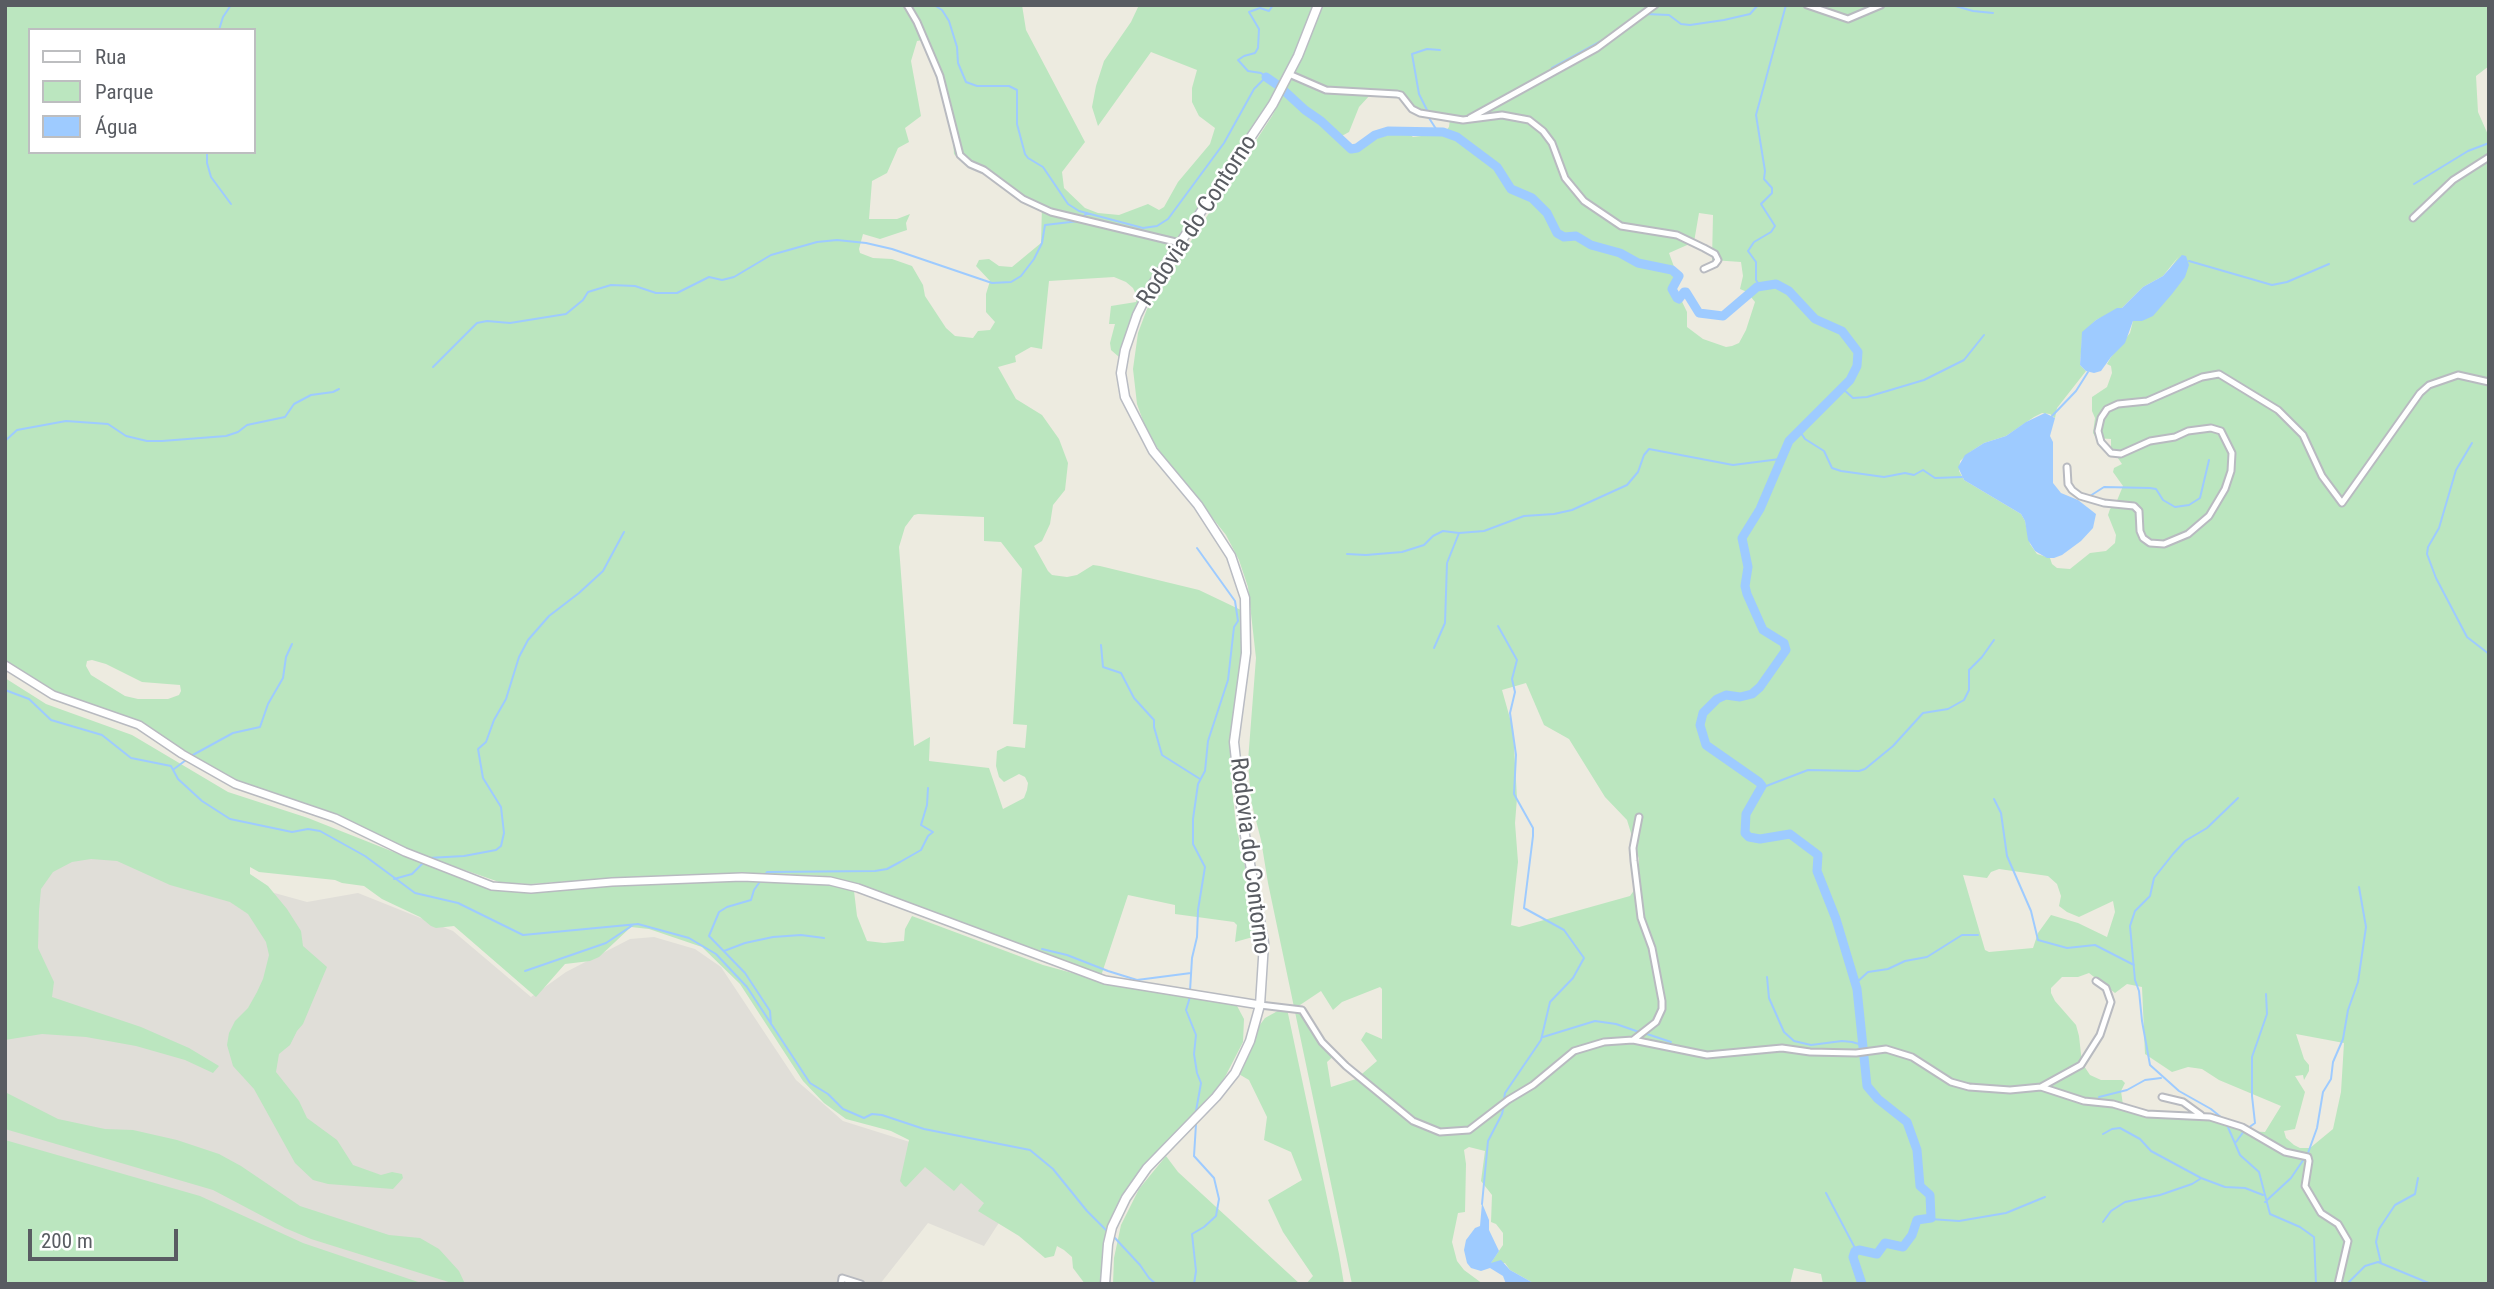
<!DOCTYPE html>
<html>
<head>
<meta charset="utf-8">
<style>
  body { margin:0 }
  #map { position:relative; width:2494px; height:1289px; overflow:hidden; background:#edebe0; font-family:"Roboto Condensed",sans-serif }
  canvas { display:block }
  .frame { position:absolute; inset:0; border:7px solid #595c62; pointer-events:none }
  .legend { position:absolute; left:28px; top:28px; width:228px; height:126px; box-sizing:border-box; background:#fff; border:2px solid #bdbec0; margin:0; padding:9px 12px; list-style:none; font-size:21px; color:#595c62 }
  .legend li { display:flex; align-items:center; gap:14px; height:35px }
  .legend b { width:35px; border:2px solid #bdbec0 }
  .scale { position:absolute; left:28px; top:1229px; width:150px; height:32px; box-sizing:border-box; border:4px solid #595c62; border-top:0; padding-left:9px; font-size:21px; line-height:24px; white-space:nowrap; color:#595c62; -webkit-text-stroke:5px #fff; paint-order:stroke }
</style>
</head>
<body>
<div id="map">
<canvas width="2494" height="1289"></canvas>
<div class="frame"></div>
<ul class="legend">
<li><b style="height:9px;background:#fff"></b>Rua</li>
<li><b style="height:19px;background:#bbe6bf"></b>Parque</li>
<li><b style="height:19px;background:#9ecbff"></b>Água</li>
</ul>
<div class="scale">200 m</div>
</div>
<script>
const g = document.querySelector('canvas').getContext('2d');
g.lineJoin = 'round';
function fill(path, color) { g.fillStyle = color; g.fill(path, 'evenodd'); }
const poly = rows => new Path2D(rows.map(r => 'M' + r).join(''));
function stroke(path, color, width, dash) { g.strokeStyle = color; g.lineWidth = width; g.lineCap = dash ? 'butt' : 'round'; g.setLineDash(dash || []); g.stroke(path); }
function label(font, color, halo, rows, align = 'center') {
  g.font = font + ' "Roboto Condensed",sans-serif'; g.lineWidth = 5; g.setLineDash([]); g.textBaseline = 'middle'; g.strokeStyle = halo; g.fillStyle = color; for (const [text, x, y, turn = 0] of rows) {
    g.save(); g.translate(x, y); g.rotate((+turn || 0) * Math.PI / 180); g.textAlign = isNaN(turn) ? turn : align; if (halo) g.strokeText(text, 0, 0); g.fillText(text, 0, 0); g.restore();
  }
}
const industrial = poly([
  [77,850,177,866,307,902,358,893,453,931,531,997,566,972,630,939,654,937,695,949,721,967,796,1080,843,1121,932,1149,1031,1173,984,1246,928,1223,880,1284,82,1284,5,1222,5,894]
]);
const green = poly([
  [5,5,1022,5,1026,30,1085,142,1062,172,1064,188,1085,208,1098,213,1119,215,1148,204,1159,210,1164,207,1178,182,1210,144,1215,128,1199,116,1192,102,1192,88,1197,70,1151,52,1098,126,1092,107,1096,86,1104,61,1131,22,1139,5,1315,5,1291,62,1267,110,1145,296,1125,357,1119,357,1111,350,1110,343,1115,324,1109,324,1111,306,1136,302,1137,297,1133,288,1126,282,1114,277,1049,281,1042,349,1031,347,1015,356,1016,362,998,367,1016,399,1042,415,1059,439,1068,463,1065,490,1053,505,1050,524,1042,541,1034,546,1048,571,1052,575,1067,577,1077,575,1093,565,1100,566,1199,590,1243,611,1244,630,1232,751,1232,788,1236,825,1260,935,1235,942,1237,925,1234,922,1175,914,1175,905,1128,895,1101,976,824,876,736,873,614,878,531,884,502,883,410,851,316,813,261,795,125,723,53,700,5,670],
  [30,30,254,30,254,152,30,152],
  [923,40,951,108,954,154,957,157,968,165,989,172,1020,201,1042,206,1041,243,1012,267,999,266,989,259,979,260,976,266,990,281,986,294,986,312,995,322,990,330,978,331,973,338,955,336,946,328,925,296,923,285,912,266,892,259,873,258,860,253,859,249,863,234,880,239,907,230,906,223,910,214,897,219,869,219,872,181,887,173,898,148,909,142,905,128,921,116,911,61,917,41],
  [918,514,984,517,984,541,1001,542,1022,569,1013,724,1027,725,1025,748,1007,746,997,751,996,766,999,777,1004,782,1019,774,1025,777,1028,783,1027,790,1024,798,1003,809,989,768,929,761,930,737,914,746,899,547,905,527,914,515],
  [92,660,106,664,142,682,180,685,181,691,179,695,168,699,138,699,125,696,91,675,86,666,87,661],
  [1323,5,2489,5,2489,66,2476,76,2478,112,2489,137,2489,1284,1823,1284,1821,1274,1794,1268,1790,1284,1535,1284,1510,1270,1505,1263,1490,1264,1503,1245,1503,1233,1496,1224,1491,1222,1492,1195,1481,1181,1485,1151,1469,1147,1464,1150,1466,1164,1465,1212,1458,1213,1452,1242,1457,1261,1464,1270,1483,1284,1352,1284,1268,883,1261,840,1251,801,1248,761,1256,658,1248,587,1239,560,1226,535,1160,452,1146,429,1137,404,1133,369,1138,333,1147,309,1272,116,1298,67],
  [1370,95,1396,95,1402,98,1412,112,1420,116,1450,119,1449,127,1444,133,1413,137,1408,133,1398,132,1375,139,1361,150,1350,151,1340,144,1340,137,1349,132,1359,107],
  [1699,213,1713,215,1712,260,1741,262,1743,276,1740,289,1747,292,1755,302,1746,330,1739,343,1732,346,1726,347,1703,339,1687,327,1687,312,1674,285,1677,275,1669,253,1694,242],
  [2179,256,2133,321,2130,333,2111,357,2107,364,2111,366,2112,373,2107,387,2092,397,2092,411,2095,418,2093,433,2096,438,2111,439,2111,448,2122,464,2114,468,2113,472,2123,486,2116,503,2110,509,2108,515,2116,535,2115,543,2106,551,2090,553,2070,569,2057,568,2052,564,2050,558,2037,554,2030,544,2025,521,2021,514,1964,480,1959,471,1960,461,1970,452,1984,443,2006,436,2034,417,2042,413,2050,414,2055,418,2057,408,2086,371,2080,365,2082,338,2088,328,2096,320,2122,308,2143,287,2163,276],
  [1526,683,1544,725,1569,739,1605,797,1627,820,1639,859,1638,885,1630,896,1519,927,1511,925,1518,862,1515,823,1517,798,1513,729,1502,690],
  [1999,869,2048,876,2057,884,2061,896,2059,906,2067,912,2079,917,2113,901,2115,912,2107,937,2078,923,2051,915,2038,933,2033,948,1989,952,1985,950,1963,875,1987,878,1991,872],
  [2089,973,2115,993,2127,984,2142,987,2145,1054,2172,1072,2188,1067,2202,1069,2219,1080,2281,1106,2265,1132,2245,1131,2187,1114,2140,1111,2123,1105,2121,1091,2125,1083,2122,1080,2101,1080,2090,1075,2082,1063,2079,1036,2076,1025,2055,1001,2051,993,2051,988,2062,977,2078,977],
  [1380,987,1382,989,1382,1039,1366,1032,1361,1040,1377,1061,1356,1079,1331,1087,1327,1062,1337,1053,1297,1007,1321,991,1333,1010,1342,1002],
  [2296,1034,2344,1043,2341,1092,2333,1129,2310,1148,2300,1148,2294,1145,2286,1138,2284,1131,2295,1129,2305,1092,2295,1076,2303,1075,2304,1080,2309,1071,2309,1065,2304,1059],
  [5,678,46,704,132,735,228,792,308,818,477,885,505,891,529,892,612,886,734,880,835,884,854,891,857,916,867,941,884,943,904,941,905,929,912,916,1043,965,1098,980,1236,1004,1244,1019,1243,1042,1226,1075,1214,1094,1191,1117,1119,1206,1103,1284,1085,1284,1073,1268,1072,1257,1064,1250,1057,1246,1054,1256,1045,1258,1019,1236,978,1211,984,1203,961,1183,954,1191,925,1167,906,1187,904,1186,900,1181,909,1140,891,1131,846,1119,824,1103,803,1081,740,984,702,947,649,929,631,927,599,957,590,961,565,964,536,997,454,926,436,928,431,926,420,917,382,899,364,886,342,883,335,880,259,872,250,867,250,874,268,886,287,909,301,931,303,946,327,967,303,1024,297,1031,290,1045,279,1054,276,1072,299,1101,307,1118,337,1140,353,1165,381,1175,392,1172,402,1174,403,1178,393,1189,328,1184,313,1180,295,1163,254,1089,233,1066,227,1045,229,1033,235,1021,248,1008,257,992,263,979,269,955,266,942,248,914,230,902,170,885,117,861,91,859,72,862,53,872,41,889,39,911,38,948,54,982,52,997,141,1027,189,1048,219,1066,213,1073,185,1060,136,1046,86,1037,42,1034,5,1040],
  [1286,1004,1339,1254,1344,1284,1306,1284,1313,1276,1283,1232,1268,1200,1302,1180,1291,1152,1264,1140,1267,1117,1249,1080,1237,1073,1259,1026,1265,1018,1283,1008],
  [5,1092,58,1119,105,1129,133,1130,177,1140,219,1154,241,1166,300,1206,389,1235,420,1238,439,1249,459,1271,465,1284,455,1284,311,1239,285,1228,213,1190,5,1129],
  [5,1140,200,1196,303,1243,424,1284,5,1284],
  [1166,1156,1178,1172,1300,1284,1113,1284,1114,1258,1121,1225,1139,1189]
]);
const water = poly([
  [2182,255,2186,256,2189,265,2185,277,2172,294,2153,316,2142,321,2133,321,2125,343,2111,357,2101,371,2094,373,2086,371,2080,365,2082,332,2096,320,2117,308,2122,308,2143,287,2163,276],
  [2045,413,2055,418,2050,436,2053,442,2053,483,2061,493,2078,500,2096,514,2093,528,2081,541,2062,555,2054,558,2047,558,2035,551,2028,540,2025,521,2021,514,1964,480,1958,467,1965,455,1984,443,2006,436,2026,422],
  [1482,1203,1489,1220,1489,1230,1499,1251,1491,1263,1501,1260,1510,1270,1535,1284,1506,1284,1503,1276,1490,1268,1481,1271,1471,1268,1467,1263,1464,1250,1466,1240,1475,1228,1480,1226]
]);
const stream = poly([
  [934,5,942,10,949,21,957,47,958,63,966,82,977,86,1009,86,1017,90,1017,124,1025,154,1028,158,1043,167,1068,204,1079,211,1143,228,1157,226,1168,219,1224,143,1254,89,1266,77,1261,73,1248,71,1238,60,1244,56,1255,53,1258,48,1259,29,1249,12,1260,8,1269,11,1273,5],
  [1952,5,1973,11,1993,13],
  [1646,14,1669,15,1681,24,1690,25,1724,20,1750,14,1758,5],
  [219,30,223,17,231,5],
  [1552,68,1603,40],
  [1428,112,1419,94,1412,54,1427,49,1440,50],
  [1429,118,1438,132],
  [207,152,207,163,211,177,231,204],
  [2414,184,2468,151,2489,143],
  [1083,217,1087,213],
  [2189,261,2272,285,2287,282,2329,264],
  [1760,286,1756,280,1756,262,1748,251,1754,242,1771,232,1775,226,1761,204,1772,193,1772,188,1764,179,1765,171,1756,115,1786,5],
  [433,367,477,323,487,321,510,323,566,314,583,300,588,292,611,285,635,286,656,293,677,293,709,277,722,280,734,277,771,255,817,242,837,240,866,243,892,249,992,283,1011,282,1021,276,1034,259,1042,243,1045,225,1079,221],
  [1842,388,1853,398,1867,397,1924,380,1964,360,1984,335],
  [2052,416,2076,391,2088,372],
  [1799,430,1805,439,1824,451,1832,468,1841,471,1884,477,1905,473,1914,475,1923,470,1935,478,1962,477],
  [5,441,17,430,66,421,108,424,126,436,147,441,162,441,226,436,238,432,247,425,285,417,294,404,311,395,333,392,339,389],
  [2472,443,2456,470,2439,528,2428,547,2427,554,2436,578,2467,637,2489,654],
  [2090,496,2104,487,2150,488,2156,489,2163,500,2175,507,2189,505,2200,498,2209,460],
  [1347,554,1366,555,1402,552,1424,545,1433,536,1443,531,1459,533,1484,531,1524,516,1554,514,1572,510,1627,485,1638,472,1644,455,1649,449,1733,465,1780,459],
  [1498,626,1517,660,1512,679,1515,692,1510,713,1516,755,1514,794,1533,828,1533,836,1524,908,1564,930,1584,958,1573,978,1550,1002,1541,1040,1505,1093,1504,1100],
  [1101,645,1103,667,1121,673,1134,698,1154,720,1154,727,1162,755,1200,779],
  [1434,648,1445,623,1447,563,1459,533],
  [5,690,29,699,51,720,102,735,131,758,171,766,178,779,202,801,230,819,292,832,308,829,320,831,365,856,415,893,458,903,523,935,638,924,689,938,716,954,747,987,810,1083,828,1094,843,1109,864,1118,872,1114,882,1115,924,1129,1030,1150,1053,1169,1087,1211,1107,1231],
  [191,756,233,733,260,727,268,704,283,678,286,657,292,644],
  [174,769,186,760],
  [1761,788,1808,770,1859,771,1865,769,1893,746,1923,713,1948,709,1964,700,1969,690,1969,670,1982,657,1994,640],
  [1994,799,2001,813,2007,856,2031,911,2038,940,2067,948,2095,945,2134,965],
  [428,858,464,856,496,850,501,846,504,833,501,807,483,778,478,749,486,742,494,720,506,699,519,657,528,640,549,616,579,593,603,571,624,532],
  [764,876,767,872,875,871,887,869,900,862,921,850,928,836,933,832,921,825,927,805,928,788],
  [394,879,412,874,424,862],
  [761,880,754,890,751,900,727,907,719,912,709,936,745,973,770,1011,771,1024],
  [1042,949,1067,955,1108,971,1137,980,1191,973],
  [724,951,745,943,773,937,801,935,824,938],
  [525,971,606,943,633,925],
  [1767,977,1769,998,1784,1032,1794,1041,1811,1045,1842,1041,1852,1042,1859,1044,1862,1049],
  [1856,983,1868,972,1888,969,1905,961,1927,957,1962,935,1978,935],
  [1190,991,1192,958,1197,937,1198,910,1205,867,1193,844,1193,819,1198,784,1205,771,1208,741,1228,680,1234,627,1238,621,1235,601,1197,548],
  [1190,997,1186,1010,1196,1035,1194,1054,1197,1073,1201,1083,1196,1111],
  [1644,1033,1671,1042],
  [1543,1037,1595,1021,1616,1024,1639,1032],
  [2099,1097,2127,1090,2145,1080,2161,1078],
  [2222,1118,2211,1109,2179,1091,2150,1065,2142,1021,2139,991,2135,980,2130,926,2135,911,2150,896,2154,878,2173,854,2185,841,2207,828,2238,798],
  [2227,1125,2240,1155,2259,1172,2270,1214,2300,1227,2314,1237,2316,1284],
  [2103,1134,2112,1129,2120,1128,2140,1139,2151,1151,2201,1178,2225,1187,2245,1188,2263,1195],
  [2236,1142,2244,1131,2255,1123,2252,1096,2252,1057,2267,1014,2266,994],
  [1826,1193,1856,1250],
  [2265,1202,2291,1178,2308,1153,2317,1128,2323,1092,2331,1079,2333,1062,2343,1039,2348,1010,2358,982,2366,927,2359,887],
  [1482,1204,1488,1141,1502,1114,1504,1105],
  [1930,1219,1959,1221,2006,1213,2045,1197],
  [2103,1222,2111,1211,2125,1202,2160,1195,2192,1184,2200,1179],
  [1114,1237,1140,1265,1149,1278,1156,1284],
  [2381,1263,2376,1242,2379,1229,2395,1205,2415,1194,2418,1178],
  [1194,1284,1196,1271,1192,1234,1204,1227,1216,1216,1219,1199,1214,1178,1194,1156,1196,1124],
  [2347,1284,2365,1266,2378,1262,2431,1284],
  [2439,1284,2441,1283]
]);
const river = poly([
  [1266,77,1279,86,1305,110,1321,121,1351,149,1357,148,1375,135,1388,131,1443,132,1457,137,1497,167,1511,189,1532,198,1547,213,1557,233,1564,237,1576,236,1591,245,1620,253,1638,263,1672,270,1679,276,1672,289,1677,298,1679,299,1684,292,1686,292,1699,313,1723,316,1757,287,1776,284,1789,291,1815,319,1842,331,1858,352,1857,366,1850,380,1789,441,1760,509,1742,538,1748,567,1745,586,1747,594,1763,630,1784,643,1786,650,1760,687,1752,694,1740,697,1726,695,1717,699,1703,713,1700,725,1706,745,1759,782,1762,786,1746,814,1745,833,1749,837,1760,839,1790,834,1818,855,1817,871,1836,919,1857,989,1867,1086,1878,1099,1907,1122,1917,1150,1920,1186,1930,1195,1931,1218,1917,1220,1912,1235,1903,1247,1885,1243,1877,1254,1859,1250,1855,1251,1853,1257,1862,1284]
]);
const minor = poly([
  [907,5,917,22,940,76,960,155,970,164,984,170,1023,199,1051,212,1180,243],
  [1807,5,1848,19,1881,5],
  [1289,74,1326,90,1397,94,1401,95,1412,109,1420,113,1463,120,1502,115,1529,120,1543,131,1552,143,1565,178,1584,201,1621,226,1677,235,1704,248,1715,254,1718,260,1715,264,1704,269],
  [1470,118,1597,48,1655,5],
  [2413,218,2453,180,2489,157],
  [2067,467,2068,484,2072,490,2080,496,2104,503,2134,506,2139,511,2140,531,2143,538,2150,543,2164,544,2188,534,2209,516,2225,489,2231,471,2232,453,2221,431,2211,428,2188,431,2175,437,2150,441,2121,454,2111,453,2101,442,2098,431,2101,418,2107,409,2118,404,2147,401,2202,377,2219,374,2278,410,2303,435,2322,476,2342,503,2420,393,2429,385,2458,375,2489,382],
  [1260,1005,1302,1010,1322,1042,1346,1066,1413,1121,1440,1132,1469,1130,1508,1100,1533,1085,1574,1051,1604,1042,1633,1040,1707,1055,1782,1048,1810,1052,1856,1053,1886,1049,1912,1057,1951,1082,1969,1087,2010,1090,2041,1087,2084,1101,2113,1104,2147,1114,2210,1117,2242,1127,2285,1152,2308,1157,2309,1161,2305,1186,2321,1213,2338,1224,2348,1241,2338,1284],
  [1633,1040,1656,1022,1662,1009,1662,1001,1652,948,1641,918,1634,861,1633,848,1639,817],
  [2041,1087,2081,1065,2100,1035,2111,1002,2106,988,2096,981],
  [2162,1097,2183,1102,2201,1115],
  [841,1284,842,1278,861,1284]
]);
const tertiary = poly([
  [5,665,53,695,139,725,182,754,235,784,335,818,405,852,492,886,531,889,612,882,742,877,830,881,858,888,1105,980,1260,1005]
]);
const secondary = poly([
  [1105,1284,1108,1244,1112,1227,1126,1198,1147,1168,1216,1097,1235,1073,1250,1041,1260,1005,1264,943,1243,824,1234,742,1246,653,1245,598,1231,556,1198,505,1153,451,1125,397,1121,373,1125,350,1137,315,1152,285,1273,104,1298,56,1318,5]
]);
const streetNames = [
  ["Rodovia do Contorno",1198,221,-57],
  ["Rodovia do Contorno",1249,856,83]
];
fill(industrial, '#e0ded8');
fill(green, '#bbe6bf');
fill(water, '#9ecbff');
stroke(stream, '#9ecbff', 2);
stroke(river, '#9ecbff', 9);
stroke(minor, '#b8bac0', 9);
stroke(tertiary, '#b8bac0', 10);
stroke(secondary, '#b9bcc3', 11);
stroke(minor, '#fff', 5);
stroke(tertiary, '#fff', 7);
stroke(secondary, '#fff', 8);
label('24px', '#595c62', '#fff', streetNames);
</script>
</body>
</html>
